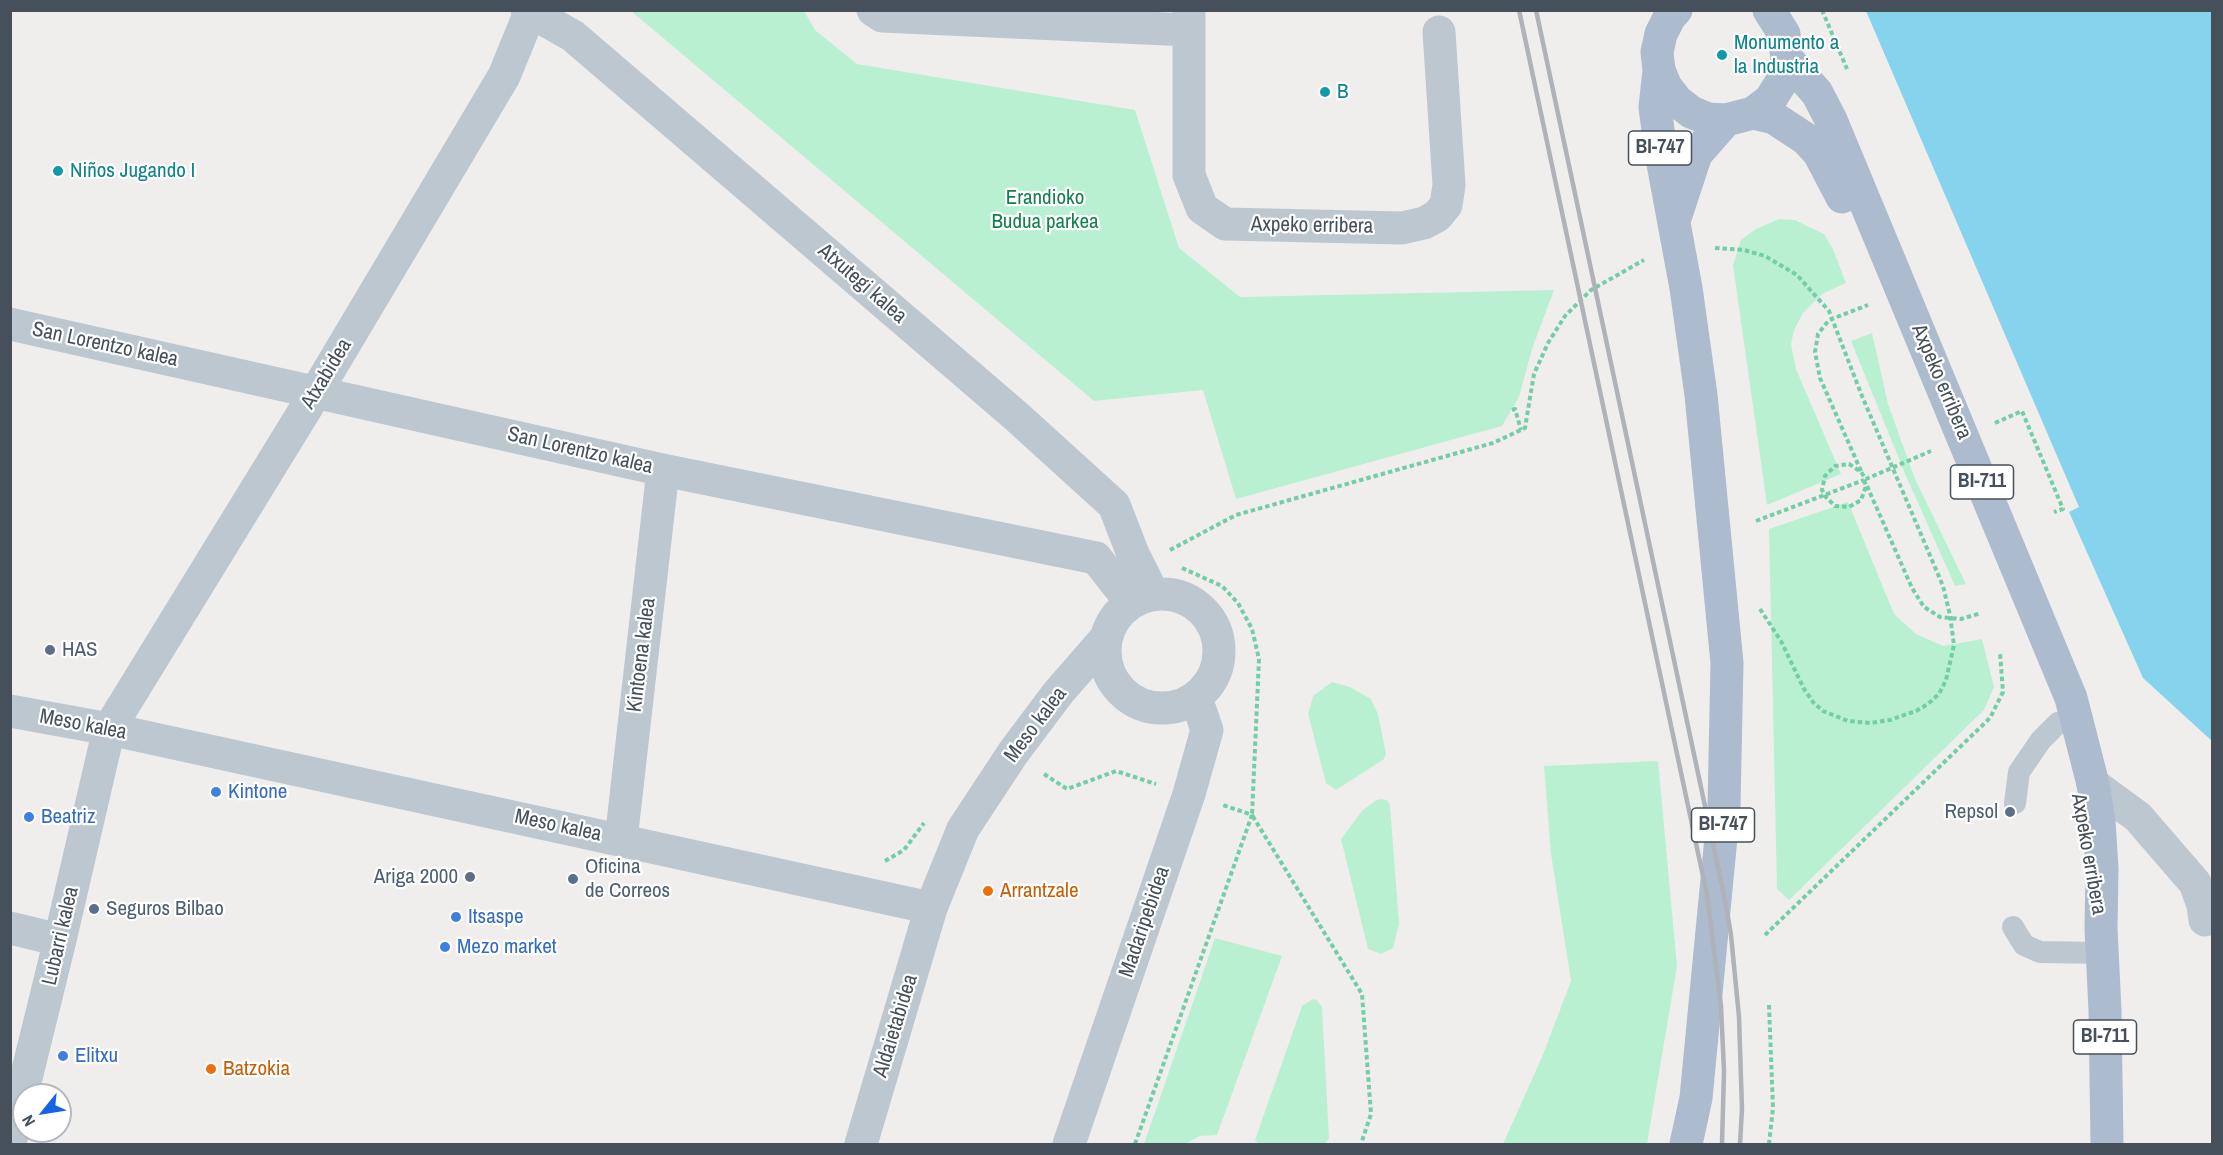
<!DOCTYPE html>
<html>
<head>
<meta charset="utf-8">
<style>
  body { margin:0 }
  #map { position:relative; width:2223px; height:1155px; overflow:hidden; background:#f0eeed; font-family:"Archivo Narrow",sans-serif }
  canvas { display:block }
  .frame { position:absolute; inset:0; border:12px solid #45505b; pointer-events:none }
  .north { position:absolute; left:12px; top:1083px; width:60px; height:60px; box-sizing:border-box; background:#fff; border:2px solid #b5b9bd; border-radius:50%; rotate:240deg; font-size:16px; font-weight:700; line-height:24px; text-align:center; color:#45505b }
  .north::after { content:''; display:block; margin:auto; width:21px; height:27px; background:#1464e4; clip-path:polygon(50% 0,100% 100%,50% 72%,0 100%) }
</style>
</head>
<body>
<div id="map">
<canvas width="2223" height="1155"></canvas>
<div class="frame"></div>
<div class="north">N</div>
</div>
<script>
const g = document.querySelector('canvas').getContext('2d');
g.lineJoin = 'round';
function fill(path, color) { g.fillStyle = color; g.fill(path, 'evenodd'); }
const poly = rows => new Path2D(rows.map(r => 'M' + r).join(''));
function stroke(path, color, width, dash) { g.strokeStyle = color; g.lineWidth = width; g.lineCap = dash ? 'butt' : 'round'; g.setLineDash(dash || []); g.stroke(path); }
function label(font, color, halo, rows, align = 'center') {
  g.font = font + ' "Archivo Narrow",sans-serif'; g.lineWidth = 4.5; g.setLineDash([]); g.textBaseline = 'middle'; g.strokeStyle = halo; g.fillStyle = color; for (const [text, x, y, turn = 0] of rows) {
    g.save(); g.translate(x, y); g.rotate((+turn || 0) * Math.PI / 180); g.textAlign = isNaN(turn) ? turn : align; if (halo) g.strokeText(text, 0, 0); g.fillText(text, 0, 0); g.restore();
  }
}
const green = poly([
  [631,11,804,11,815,30,857,64,1135,110,1179,248,1240,297,1554,290,1532,349,1519,397,1502,426,1236,499,1203,390,1094,401],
  [1779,219,1795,220,1824,234,1833,249,1846,283,1822,294,1803,313,1794,330,1791,344,1796,369,1841,474,1767,505,1733,265,1741,240,1756,229],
  [1872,333,1888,404,1915,479,1966,584,1955,586,1906,476,1851,341],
  [1848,502,1894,614,1916,634,1943,646,1982,639,1994,687,1984,710,1789,900,1777,889,1769,529],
  [1332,682,1350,687,1371,699,1378,714,1386,754,1384,759,1336,790,1326,783,1308,714,1313,696],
  [1658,761,1677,966,1647,1144,1503,1144,1542,1057,1571,981,1551,854,1544,766],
  [1381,799,1387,800,1390,805,1399,924,1393,948,1381,954,1368,949,1341,839,1362,811,1375,801],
  [1215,938,1282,956,1217,1135,1200,1136,1185,1144,1144,1144],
  [1313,999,1317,1000,1322,1007,1329,1138,1325,1144,1259,1144,1255,1140,1302,1006]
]);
const water = poly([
  [1866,11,2212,11,2212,741,2143,678,2069,512,2079,507]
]);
const path = poly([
  [1822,10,1847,69],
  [1715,248,1744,250,1765,256,1797,275,1829,311,1862,396,1943,586,1950,615,1954,645,1946,680,1939,694,1928,704,1916,711,1890,720,1870,723,1848,721,1823,711,1813,702,1804,689,1781,641,1760,609],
  [1512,410,1515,409,1521,430],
  [1995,423,2022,411,2063,509,2054,512],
  [1861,471,1820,378,1815,352,1818,334,1829,320,1868,305],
  [1864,480,1866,486,1861,500,1849,507,1835,506,1825,496,1822,490,1825,476,1835,466,1849,464,1861,472,1866,479,1931,451],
  [1867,486,1912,588,1924,607,1940,617,1961,619,1981,613],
  [1756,521,1864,480],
  [1170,550,1236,515,1493,443,1525,428,1534,374,1548,343,1565,316,1591,290,1644,260],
  [1182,568,1222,586,1238,603,1252,629,1259,659,1252,815,1362,994,1371,1114,1361,1144],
  [1044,774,1067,789,1116,771,1156,784],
  [885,861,904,850,924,823],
  [1765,935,1990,718,2003,692,2000,653],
  [1769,1005,1773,1108,1769,1144],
  [1135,1144,1252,815,1223,805]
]);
const service = poly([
  [2015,803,2019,772,2041,740,2058,723],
  [2013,927,2024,945,2040,952,2102,953]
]);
const pedestrian = poly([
  [10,928,60,940],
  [10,1143,60,940,109,729]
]);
const minor = poly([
  [527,10,573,36,1016,416,1114,505,1133,554,1153,594],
  [873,10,882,16,1188,30],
  [1189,10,1189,175,1202,208,1225,224,1402,228,1424,223,1437,216,1446,205,1449,185,1439,32],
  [10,324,663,470,1096,558,1131,602],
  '1105 651a57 57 0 1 1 114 0a57 57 0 1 1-114 0Z',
  [10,711,109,729,931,908],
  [109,729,316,392,504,76,531,10],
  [2093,784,2138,817,2195,883,2203,905,2205,920],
  [621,840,663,470],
  [861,1144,931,908,963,829,1013,753,1058,693,1105,639],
  [1069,1144,1189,794,1207,730,1196,698]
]);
const primary = poly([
  [1676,10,1669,18,1661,34,1657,52,1659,70,1655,107,1661,153,1686,288,1701,395,1727,663,1724,806,1696,1098,1686,1144],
  [1787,59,1817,93,1831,120,2071,698,2093,784,2099,821,2102,869,2101,929,2105,1010,2107,1144],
  [1659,70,1666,87,1677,101,1691,112,1708,119,1726,120,1753,113,1770,100,1782,81,1787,59,1784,34,1769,10],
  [1753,113,1774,118,1806,139,1819,153,1842,197],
  [1675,218,1696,154,1726,120]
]);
const rail = poly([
  [1519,10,1707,895,1721,1006,1724,1071,1722,1144],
  [1536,10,1726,905,1731,935,1739,1017,1742,1109,1740,1144]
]);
const markers = [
  [1722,55,6,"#0f9aa8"],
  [1325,92,6,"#0f9aa8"],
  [58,171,6,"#0f9aa8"],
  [50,650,6,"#5c6f8a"],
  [216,792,6,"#3f7fe0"],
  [2010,812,6,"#5c6f8a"],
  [29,817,6,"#3f7fe0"],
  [470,877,6,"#5c6f8a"],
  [573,879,6,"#5c6f8a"],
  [988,891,6,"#e8710a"],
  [94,909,6,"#5c6f8a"],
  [456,917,6,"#3f7fe0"],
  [445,947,6,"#3f7fe0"],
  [63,1056,6,"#3f7fe0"],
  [211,1069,6,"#e8710a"]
];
const shields = [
  [1660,148,63],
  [1982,482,63],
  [1723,825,63],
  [2105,1037,63]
];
const shieldNames = [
  ["BI-747",1660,148],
  ["BI-711",1982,482],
  ["BI-747",1723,825],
  ["BI-711",2105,1037]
];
const cultureNames = [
  ["Monumento a",1734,43],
  ["la Industria",1734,67],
  ["B",1337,92],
  ["Niños Jugando I",70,171]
];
const parkNames = [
  ["Erandioko",1045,198],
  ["Budua parkea",1045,222]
];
const streetNames = [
  ["Axpeko erribera",1312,226,1],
  ["Atxutegi kalea",862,284,41],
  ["San Lorentzo kalea",105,345,12],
  ["Atxabidea",327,374,-59],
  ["Axpeko erribera",1941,382,67],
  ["San Lorentzo kalea",580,451,13],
  ["Kintoena kalea",642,655,-83],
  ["Meso kalea",83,725,11],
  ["Meso kalea",1036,725,-53],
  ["Meso kalea",558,826,12],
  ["Axpeko erribera",2088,854,80],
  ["Madaripebidea",1145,922,-71],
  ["Lubarri kalea",61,936,-77],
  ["Aldaietabidea",896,1026,-73]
];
const serviceNames = [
  ["HAS",62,650],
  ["Repsol",1998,812,"right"],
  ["Oficina",585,867],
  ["de Correos",585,891],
  ["Ariga 2000",458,877,"right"],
  ["Seguros Bilbao",106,909]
];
const shopNames = [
  ["Kintone",228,792],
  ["Beatriz",41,817],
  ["Itsaspe",468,917],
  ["Mezo market",457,947],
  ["Elitxu",75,1056]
];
const foodNames = [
  ["Arrantzale",1000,891],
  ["Batzokia",223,1069]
];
fill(green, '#baf0d2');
fill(water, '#86d3ee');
stroke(path, '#71cea5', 4, [4.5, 3]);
stroke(service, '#bdc7d0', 22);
stroke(pedestrian, '#bdc7d0', 33);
stroke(minor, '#bdc7d0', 33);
stroke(primary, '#acbbce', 33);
stroke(rail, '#afb2b8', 4.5);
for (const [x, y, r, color] of markers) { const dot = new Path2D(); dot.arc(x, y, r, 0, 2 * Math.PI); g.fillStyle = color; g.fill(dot); stroke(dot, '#fff', 2); }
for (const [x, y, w] of shields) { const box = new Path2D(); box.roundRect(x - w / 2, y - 17, w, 34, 4.5); g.fillStyle = '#fff'; g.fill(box); stroke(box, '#45505b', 1.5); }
label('bold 20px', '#45505b', null, shieldNames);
label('21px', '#0d838f', '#fff', cultureNames, 'left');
label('21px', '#147f4f', '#fff', parkNames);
label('21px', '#45505b', '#fff', streetNames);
label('21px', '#4e5e75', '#fff', serviceNames, 'left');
label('21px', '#366cbe', '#fff', shopNames, 'left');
label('21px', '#c56008', '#fff', foodNames, 'left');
</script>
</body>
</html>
